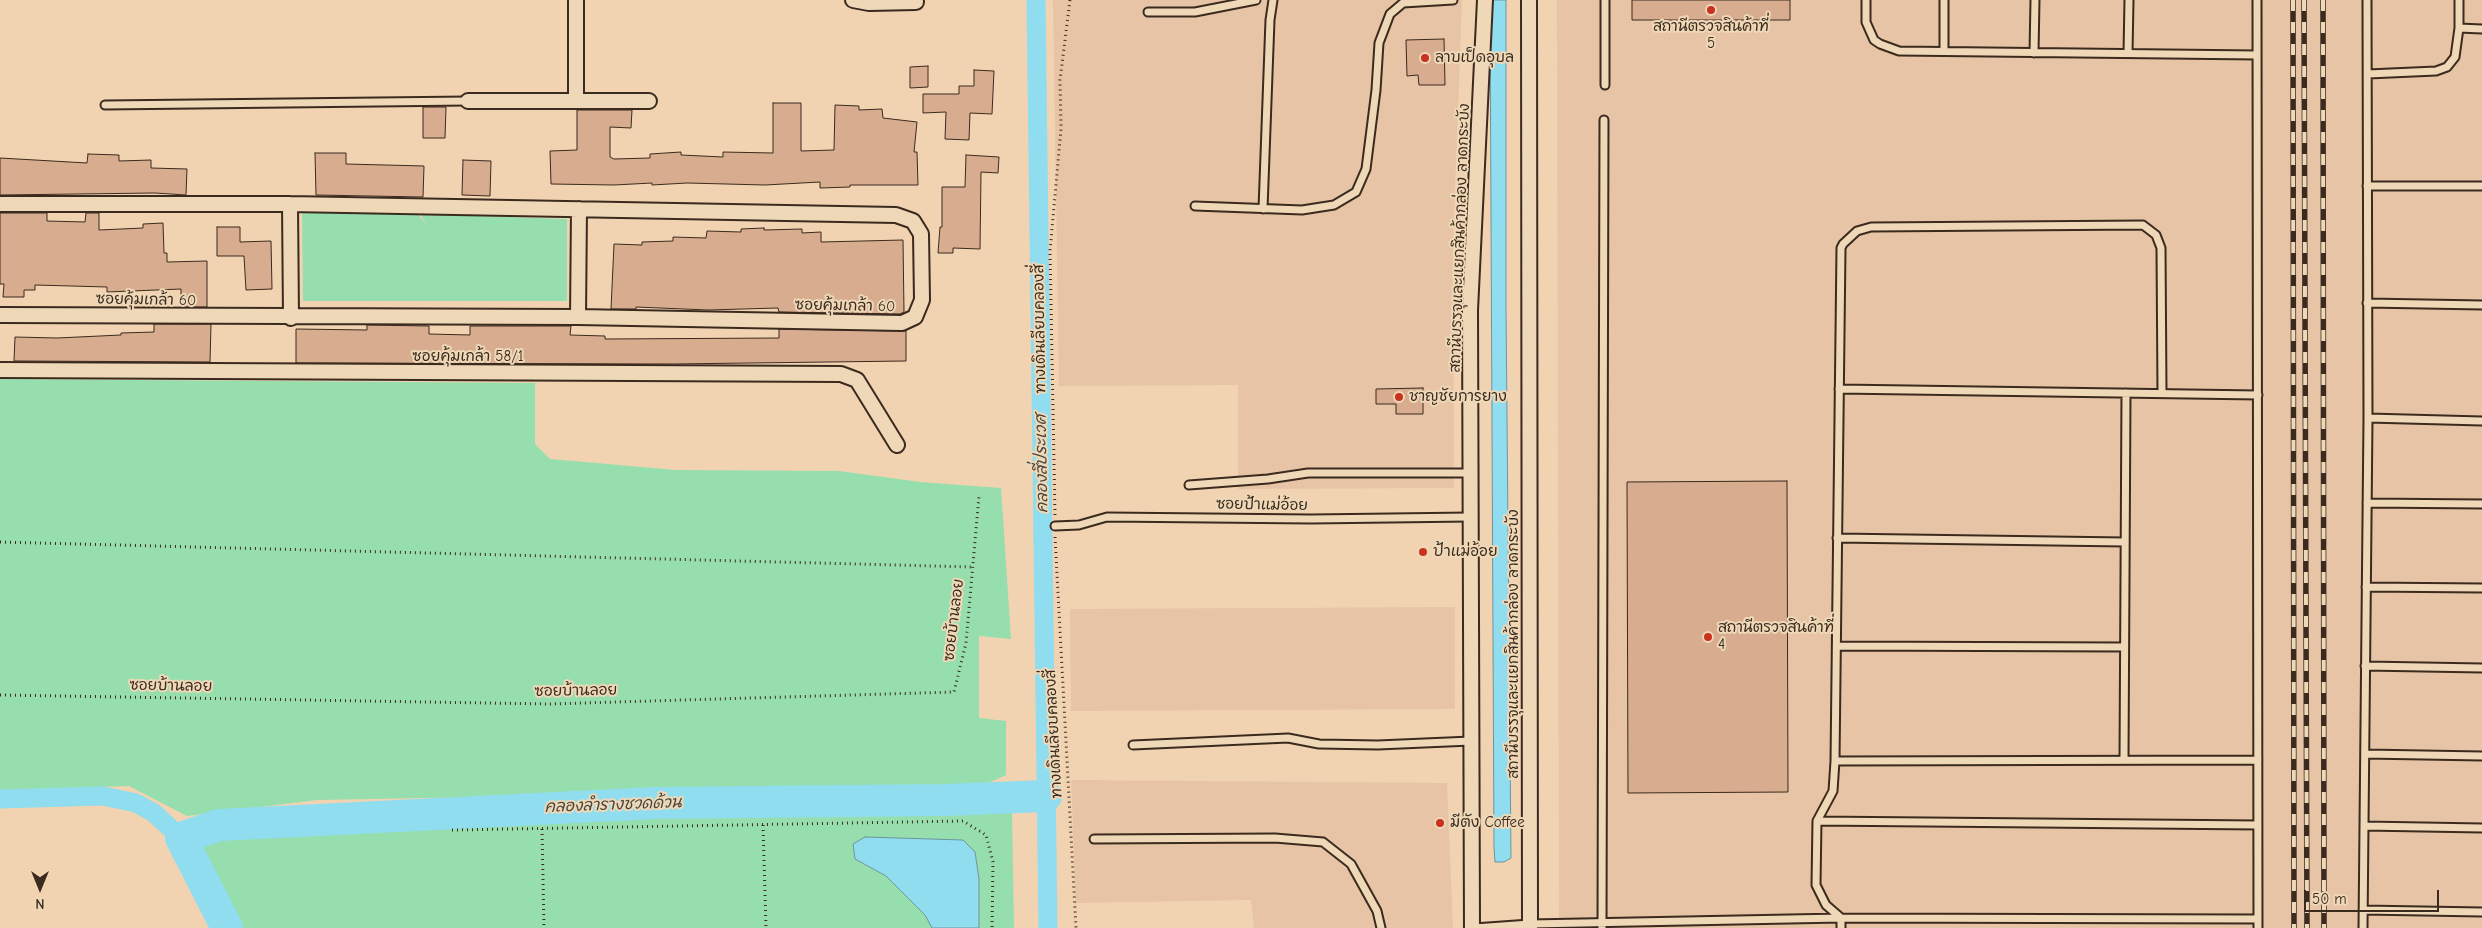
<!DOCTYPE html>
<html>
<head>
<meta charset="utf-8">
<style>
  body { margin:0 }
  #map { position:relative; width:2482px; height:928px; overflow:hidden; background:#f1d3b2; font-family:"Comic Neue",sans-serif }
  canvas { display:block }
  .north { position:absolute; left:15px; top:863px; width:50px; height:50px; -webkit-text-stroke:4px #eed8b7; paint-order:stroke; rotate:180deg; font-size:14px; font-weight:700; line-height:20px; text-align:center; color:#3b2a1e }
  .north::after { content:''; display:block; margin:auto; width:18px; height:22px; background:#3b2a1e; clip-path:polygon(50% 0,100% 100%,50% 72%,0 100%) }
  .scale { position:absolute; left:2304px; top:890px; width:135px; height:22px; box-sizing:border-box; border:2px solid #3b2a1e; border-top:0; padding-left:6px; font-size:15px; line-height:18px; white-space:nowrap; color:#3b2a1e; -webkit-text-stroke:4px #eed8b7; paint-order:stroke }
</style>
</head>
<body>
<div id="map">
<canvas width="2482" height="928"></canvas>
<div class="north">N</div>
<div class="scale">50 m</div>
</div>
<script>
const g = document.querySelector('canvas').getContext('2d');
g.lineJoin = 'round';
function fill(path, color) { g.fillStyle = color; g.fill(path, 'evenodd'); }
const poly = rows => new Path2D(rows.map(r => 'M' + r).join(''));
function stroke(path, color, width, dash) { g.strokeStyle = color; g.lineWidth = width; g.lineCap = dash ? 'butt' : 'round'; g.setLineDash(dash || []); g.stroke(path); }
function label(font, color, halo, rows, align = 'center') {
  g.font = font + ' "Comic Neue","Playpen Sans Thai",sans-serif'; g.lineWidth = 4; g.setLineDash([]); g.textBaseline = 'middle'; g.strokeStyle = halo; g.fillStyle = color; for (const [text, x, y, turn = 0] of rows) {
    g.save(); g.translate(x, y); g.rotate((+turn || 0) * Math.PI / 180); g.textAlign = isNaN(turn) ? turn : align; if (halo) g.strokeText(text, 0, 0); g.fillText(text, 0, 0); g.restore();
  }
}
const built = poly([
  [1053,0,1462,0,1453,246,1454,488,1238,489,1238,385,1059,386],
  [1557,0,2482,0,2482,928,1559,928],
  [1455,607,1455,709,1071,711,1070,609],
  [1071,780,1447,783,1453,928,1254,928,1251,900,1076,903]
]);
const green = poly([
  [302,212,417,213,427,225,420,214,567,219,567,301,303,301],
  [0,379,535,383,535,444,550,459,676,470,839,471,920,482,1001,488,1011,639,979,636,979,718,1006,721,1006,775,977,788,317,800,187,816,129,786,0,790],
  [993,805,1012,812,1014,928,979,928,979,879,975,852,963,840,855,859,886,876,925,915,932,928,240,928,201,852,211,836,238,830,340,825]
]);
const water = poly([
  [1490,0,1506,0,1506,308,1511,858,1504,862,1495,862,1494,847,1490,0],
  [865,837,963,840,975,852,979,879,979,928,932,928,925,915,886,876,855,859,853,844,865,837]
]);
const canal = poly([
  [1036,0,1048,928],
  [0,799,103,796,136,803,154,813,181,838]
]);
const river = poly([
  [227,928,181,838,219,825,655,803,945,800,1046,796]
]);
const building = poly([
  [1632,0,1790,0,1790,20,1632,20,1632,0],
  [1444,39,1445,85,1419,85,1418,75,1407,76,1406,40,1444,39],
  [928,66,928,87,910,88,910,67,928,66],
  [974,70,994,71,992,114,970,113,969,140,945,139,946,112,923,113,923,94,959,94,959,86,974,86,974,70],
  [773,103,801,103,801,151,834,150,835,105,859,106,859,110,882,109,883,118,917,122,914,152,917,152,918,185,850,185,850,187,820,188,820,182,765,185,687,183,652,185,652,183,614,185,551,184,550,151,577,150,577,110,632,110,631,128,610,127,610,157,614,159,650,158,650,154,681,152,681,155,723,157,723,152,773,153,773,103],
  [423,107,446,107,445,138,423,138,423,107],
  [315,153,346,153,346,164,424,166,423,197,316,195,315,153],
  [88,154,119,155,119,161,151,160,151,168,187,169,186,195,155,193,0,195,0,158,87,163,88,154],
  [966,155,999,157,998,173,981,172,980,249,953,248,953,253,938,253,940,227,942,227,942,187,965,187,966,155],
  [463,160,491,161,490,196,462,195,463,160],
  [0,213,47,213,47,221,85,222,86,213,99,213,99,230,143,228,143,224,163,223,164,253,167,253,167,262,207,261,207,307,181,307,181,289,107,292,107,287,35,285,35,290,24,290,24,297,3,297,4,284,0,284,0,213],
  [217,227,240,227,240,242,271,241,272,289,246,290,244,256,217,256,217,227],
  [764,228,764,230,802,229,802,233,821,232,821,242,903,240,904,312,900,314,779,312,778,308,708,310,636,307,636,309,611,309,614,244,642,245,642,242,673,241,673,237,706,238,707,231,741,232,741,229,764,228],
  [154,324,211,324,210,362,14,361,15,337,57,338,121,335,121,333,154,332,154,324],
  [367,325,429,326,429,334,470,335,470,326,571,326,570,335,605,336,605,339,779,338,779,329,906,331,906,361,672,364,296,363,296,329,367,330,367,325],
  [1423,388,1423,414,1396,414,1396,404,1376,404,1376,389,1423,388],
  [1787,481,1788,792,1628,793,1627,482,1787,481]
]);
const path = poly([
  [1055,515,1050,251,1061,129,1060,80,1070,0],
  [1055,537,1076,928],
  [0,542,973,567],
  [0,695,549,704,954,692,966,643,979,496],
  [763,825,766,928],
  [542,829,544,928],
  [452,830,963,821,986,835,993,862,992,928]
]);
const lane = poly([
  [1605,0,1605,85],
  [1866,0,1866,22,1874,40,1880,44,1899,51,2257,55],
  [1944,0,1944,51],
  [2257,0,2258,928],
  [1148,12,1195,12,1256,0],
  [2459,28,2482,29],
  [2034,53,2035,0],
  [2128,53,2129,0],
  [2368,74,2436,71,2447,67,2455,57,2459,28,2459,0],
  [105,105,468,101],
  [2367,186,2482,186],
  [1195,206,1302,210,1334,205,1356,192,1366,169,1376,90,1379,43,1390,14,1403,3,1453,0],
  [1263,209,1270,20,1273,0],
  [2367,303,2482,305],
  [1839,389,2258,395],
  [2368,418,2482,421],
  [1189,485,1268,479,1308,473,1470,473],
  [2367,503,2482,504],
  [1055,526,1079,525,1107,517,1311,519,1470,517],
  [1837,538,2125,542],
  [2366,587,2482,588],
  [1838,646,2124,647],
  [2365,666,2482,668],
  [1133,745,1288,738,1319,744,1378,745,1471,741],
  [2365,754,2482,756],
  [2124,760,2126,393],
  [1835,761,2258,760],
  [1817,821,2258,825],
  [2364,826,2482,828],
  [1094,839,1275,838,1323,842,1351,864,1377,911,1381,928],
  [2363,910,2482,912],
  [1474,928,1530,924,1841,918,2258,919],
  [1602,928,1604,120],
  [1841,928,1841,918,1826,905,1816,885,1817,821,1833,791,1835,761,1841,248,1843,244,1857,231,1871,227,2143,225,2156,235,2161,248,2162,393],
  [2363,928,2368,418,2367,0]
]);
const street = poly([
  [576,0,576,101],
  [853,0,869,3,916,2],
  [1529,0,1530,928],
  [468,101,649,101],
  [0,204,290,204,896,215,913,221,921,234,922,300,915,317,902,323,578,317,0,315],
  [290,204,291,318],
  [578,317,579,209],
  [0,370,841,374,857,380,897,445],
  [1472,928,1470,310,1485,0]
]);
const rail = poly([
  [2293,0,2294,928],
  [2304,0,2307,928],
  [2323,0,2324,928]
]);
const markers = [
  [1711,10,5,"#c8321e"],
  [1425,58,5,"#c8321e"],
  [1399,397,5,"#c8321e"],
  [1423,552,5,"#c8321e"],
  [1708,637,5,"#c8321e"],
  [1440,823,5,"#c8321e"]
];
const poiNames = [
  ["สถานีตรวจสินค้าที่",1711,27,"center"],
  ["5",1711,44,"center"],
  ["ลาบเป็ดอุบล",1435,58],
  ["ชาญชัยการยาง",1409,397],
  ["ป้าแม่อ้อย",1433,552],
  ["สถานีตรวจสินค้าที่",1718,628],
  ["4",1718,645],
  ["มีตัง Coffee",1450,823]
];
const streetNames = [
  ["สถานีบรรจุและแยกสินค้ากล่อง ลาดกระบัง",1460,238,-88],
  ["ซอยคุ้มเกล้า 60",146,300,1],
  ["ซอยคุ้มเกล้า 60",845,306,1],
  ["ทางเดินเลียบคลองสี่",1040,329,-91],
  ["ซอยคุ้มเกล้า 58/1",468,357],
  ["ซอยป้าแม่อ้อย",1262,505,1],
  ["ซอยบ้านลอย",954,620,-83],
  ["สถานีบรรจุและแยกสินค้ากล่อง ลาดกระบัง",1514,644,-90],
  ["ซอยบ้านลอย",171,686,1],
  ["ซอยบ้านลอย",576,691,-1],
  ["ทางเดินเลียบคลองสี่",1054,734,-93]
];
const waterNames = [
  ["คลองสี่ประเวศ",1042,464,-91],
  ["คลองลำรางชวดด้วน",613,805,-2]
];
fill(built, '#e6c4a5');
fill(green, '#96dead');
fill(water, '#90ddf0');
stroke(water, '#6e959c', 1);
stroke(canal, '#90ddf0', 19);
stroke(river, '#90ddf0', 32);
fill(building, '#d7ac8f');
stroke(building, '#3b2a1e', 1);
stroke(lane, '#3b2a1e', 11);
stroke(street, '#3b2a1e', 18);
stroke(path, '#3b2a1e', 3, [1, 4]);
stroke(lane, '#eed8b7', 7);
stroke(street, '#eed8b7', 14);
stroke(rail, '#3b2a1e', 5.5);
stroke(rail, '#eed8b7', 4, [11]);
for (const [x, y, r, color] of markers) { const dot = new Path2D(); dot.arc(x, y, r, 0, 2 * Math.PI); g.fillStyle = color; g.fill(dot); stroke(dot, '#eed8b7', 2); }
label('15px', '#3b2a1e', '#eed8b7', poiNames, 'left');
label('15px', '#3b2a1e', '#eed8b7', streetNames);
label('italic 16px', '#48453e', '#eed8b7', waterNames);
</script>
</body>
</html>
